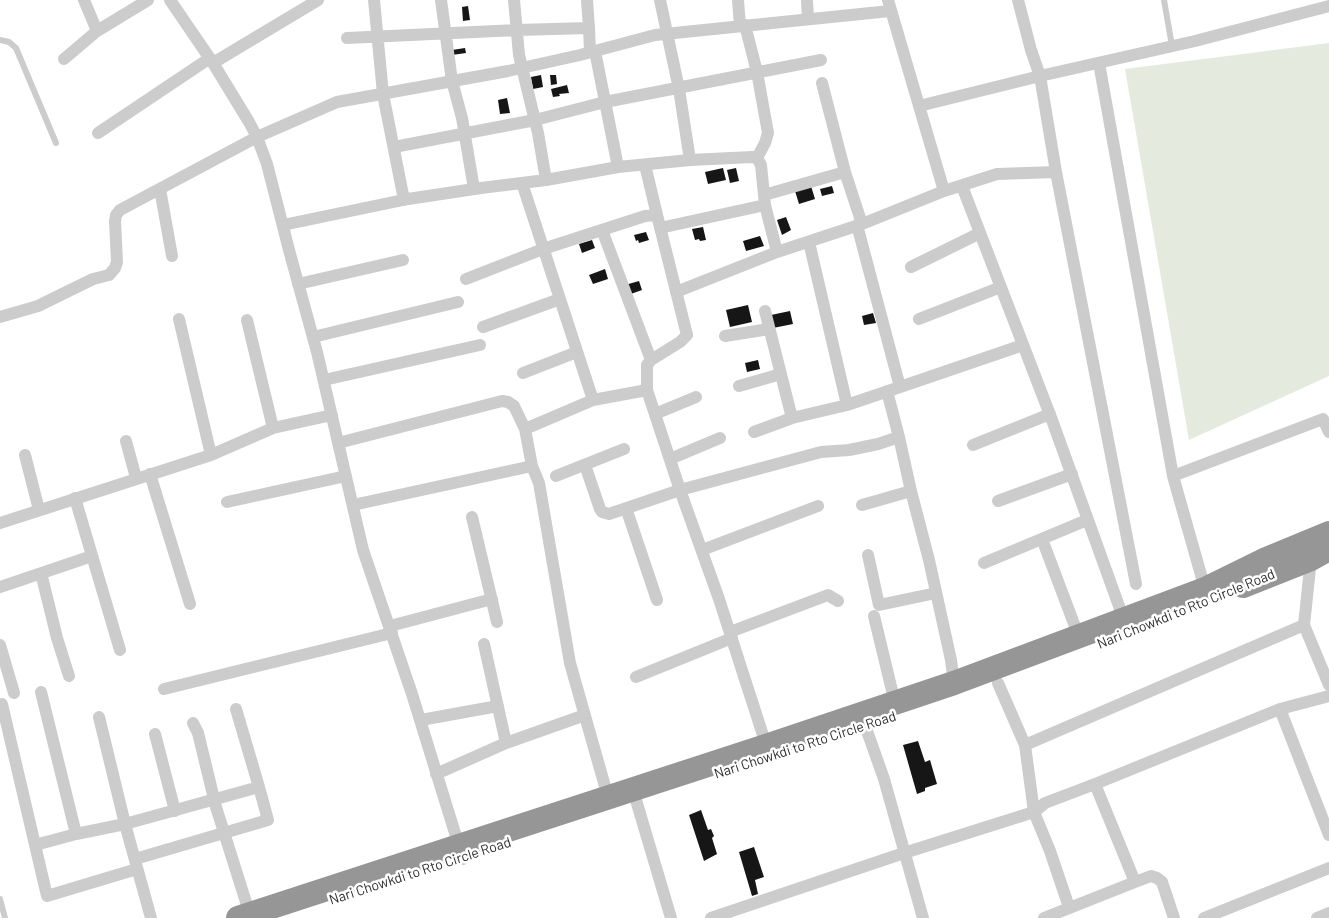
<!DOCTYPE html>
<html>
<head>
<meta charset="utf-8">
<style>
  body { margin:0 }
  canvas { display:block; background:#fff }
</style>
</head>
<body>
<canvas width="1329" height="918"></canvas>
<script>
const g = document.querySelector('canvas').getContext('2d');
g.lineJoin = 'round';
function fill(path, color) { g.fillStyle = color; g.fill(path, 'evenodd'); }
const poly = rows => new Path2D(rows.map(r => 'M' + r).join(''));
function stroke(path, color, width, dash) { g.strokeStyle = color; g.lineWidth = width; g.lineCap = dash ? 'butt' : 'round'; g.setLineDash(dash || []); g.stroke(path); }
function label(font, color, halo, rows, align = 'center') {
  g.font = font + ' Barlow,sans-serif'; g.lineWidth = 5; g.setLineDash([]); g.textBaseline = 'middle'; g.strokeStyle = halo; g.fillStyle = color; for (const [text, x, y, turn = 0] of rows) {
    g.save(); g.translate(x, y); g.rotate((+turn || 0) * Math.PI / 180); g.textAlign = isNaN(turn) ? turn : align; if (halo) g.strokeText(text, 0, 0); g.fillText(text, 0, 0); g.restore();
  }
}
const green = poly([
  [1329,43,1329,376,1189,440,1125,69]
]);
const building = poly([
  [468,6,470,20,463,21,462,7],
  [465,48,466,53,452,55,452,50],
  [541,75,543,87,533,89,531,77],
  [550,75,556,75,557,84,551,85],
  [567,85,569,93,559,94,560,96,553,97,551,89],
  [507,98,510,113,500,114,498,100],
  [723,168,726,180,708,184,705,172],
  [736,168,739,181,730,183,727,170],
  [811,186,815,199,799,204,795,191],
  [832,186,834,193,822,196,820,189],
  [786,217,791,230,782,235,777,220],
  [703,227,706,240,700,241,699,239,695,240,692,229],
  [646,232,649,240,639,243,638,240,636,241,634,235],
  [760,236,764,246,746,251,743,241],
  [592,240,595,248,582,253,579,244],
  [605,269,608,279,593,284,589,275],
  [639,281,642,290,628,295,625,285],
  [748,305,752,322,730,327,726,310],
  [790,311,793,324,773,328,771,315],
  [873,313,876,323,864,325,862,316],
  [758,360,760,369,747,372,745,363],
  [918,741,925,762,930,760,937,784,925,788,925,791,917,794,903,745],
  [701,810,708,830,711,829,714,836,712,838,717,854,704,861,689,815],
  [754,847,764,877,755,880,758,894,752,896,739,852]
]);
const lane = poly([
  [1164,0,1172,46],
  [0,40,9,42,16,48,56,143],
  [0,899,5,918]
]);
const street = poly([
  [170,0,213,63,249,122,257,137,267,164,289,250,317,352,363,550,412,694,463,859],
  [374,0,383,94,404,200],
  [441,0,452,81,462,118,474,189],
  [514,0,519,55,538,133,546,180],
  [660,0,679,89,690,160],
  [738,0,740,26],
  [807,0,808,19],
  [888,0,944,191],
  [1018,0,1031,50,1040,76,1056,172],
  [745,25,757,72,768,133,765,143,757,158],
  [589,28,590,52],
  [97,31,148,0],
  [347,38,517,30,589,28,587,0],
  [595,51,618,167],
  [64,59,97,31,84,0],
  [213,63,318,0],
  [1099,63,1173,476,1205,589],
  [822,83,845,172,862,224],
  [919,106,1040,76,1195,41,1329,6],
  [98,133,210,58],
  [394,147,535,120,605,102,821,60],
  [522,183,593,400,525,429],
  [962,186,1052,420,1124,620,1127,633],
  [160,189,172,256],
  [764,195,845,172],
  [283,225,408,199,481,188,546,180,618,167,690,160,752,157,757,158,761,165,765,205,777,252,862,224,944,191,997,174,1056,172,1136,584],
  [857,225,900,387,1023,345],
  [660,228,765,205],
  [602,230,651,360],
  [809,242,847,405,900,387],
  [911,267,980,233],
  [466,279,543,249,645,216,657,215,645,165],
  [298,284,403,260],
  [676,292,777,252],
  [0,317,38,306,93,279,109,275,115,268,117,262,115,221,116,215,120,210,257,137,337,102,508,71,580,55,655,35,890,11],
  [179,319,211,455,273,428],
  [919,319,1001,287],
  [247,320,273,428,332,415],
  [483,327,560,299],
  [725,336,769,329],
  [313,337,458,302],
  [523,373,577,352],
  [324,380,480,345],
  [739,386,781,374],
  [647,390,680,490,719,599,770,757],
  [887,391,899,437],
  [593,400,647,390,647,365,651,360,680,342,687,335,657,215],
  [655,414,696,397],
  [792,418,847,405],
  [754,432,792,418,765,311],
  [126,441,136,478],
  [338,443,502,401,508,402,514,406,525,429,532,466,539,483,570,663,608,797],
  [973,445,1050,414],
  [25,455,39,510],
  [670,459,720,438],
  [585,465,600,509,602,512,609,514,680,490,821,452,849,450,878,444,899,437,911,491,929,560,951,660,954,683],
  [150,474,190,604],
  [556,476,624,449],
  [1173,476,1323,419,1329,432],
  [75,498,120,650],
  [998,501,1072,474],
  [227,502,346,476],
  [353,505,532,466],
  [862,505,911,491],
  [626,508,657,600],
  [472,517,497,622],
  [0,523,211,455],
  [1042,539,1079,637],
  [702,550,818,506],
  [868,555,879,605,936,593],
  [1311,559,1304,625,1329,685],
  [984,563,1087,520],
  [41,573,57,638,69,676],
  [0,587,92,556],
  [874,616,895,703],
  [390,626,492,599],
  [730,632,828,595,838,601],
  [0,645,14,693],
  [636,677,732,638],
  [998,683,1025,745,1034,812,1045,803,1095,784,1280,709],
  [164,689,392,633],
  [1329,696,1280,709,1329,835],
  [2,704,47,896,137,869],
  [861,714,884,779,923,918],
  [99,717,125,824,151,918],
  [421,720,498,706],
  [193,723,198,733,216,807,251,918],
  [155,734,175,811],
  [506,743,585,715],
  [1025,745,1304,625],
  [436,774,506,743,484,644],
  [1095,784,1135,882],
  [636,800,671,918],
  [76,834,125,824,259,787,236,709],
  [35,845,76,834,41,692],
  [135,859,268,820,259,787],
  [711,918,904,853,1034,812,1050,851,1069,907],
  [1044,918,1135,882,1151,876,1157,878,1162,882,1174,918],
  [1204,918,1329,868],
  [1317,918,1329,913]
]);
const highway = poly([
  [1243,586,1311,559,1329,549],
  [238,918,766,746,954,683,1205,589,1266,559,1329,533]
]);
const streetNames = [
  ["Nari Chowkdi to Rto Circle Road",1186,609,-22],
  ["Nari Chowkdi to Rto Circle Road",805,745,-18],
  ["Nari Chowkdi to Rto Circle Road",420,871,-18]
];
fill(green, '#e4ebde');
fill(building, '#161616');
stroke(lane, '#ccc', 6);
stroke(street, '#ccc', 12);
stroke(highway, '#969696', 24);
label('14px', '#2f2f2f', '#fff', streetNames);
</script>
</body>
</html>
